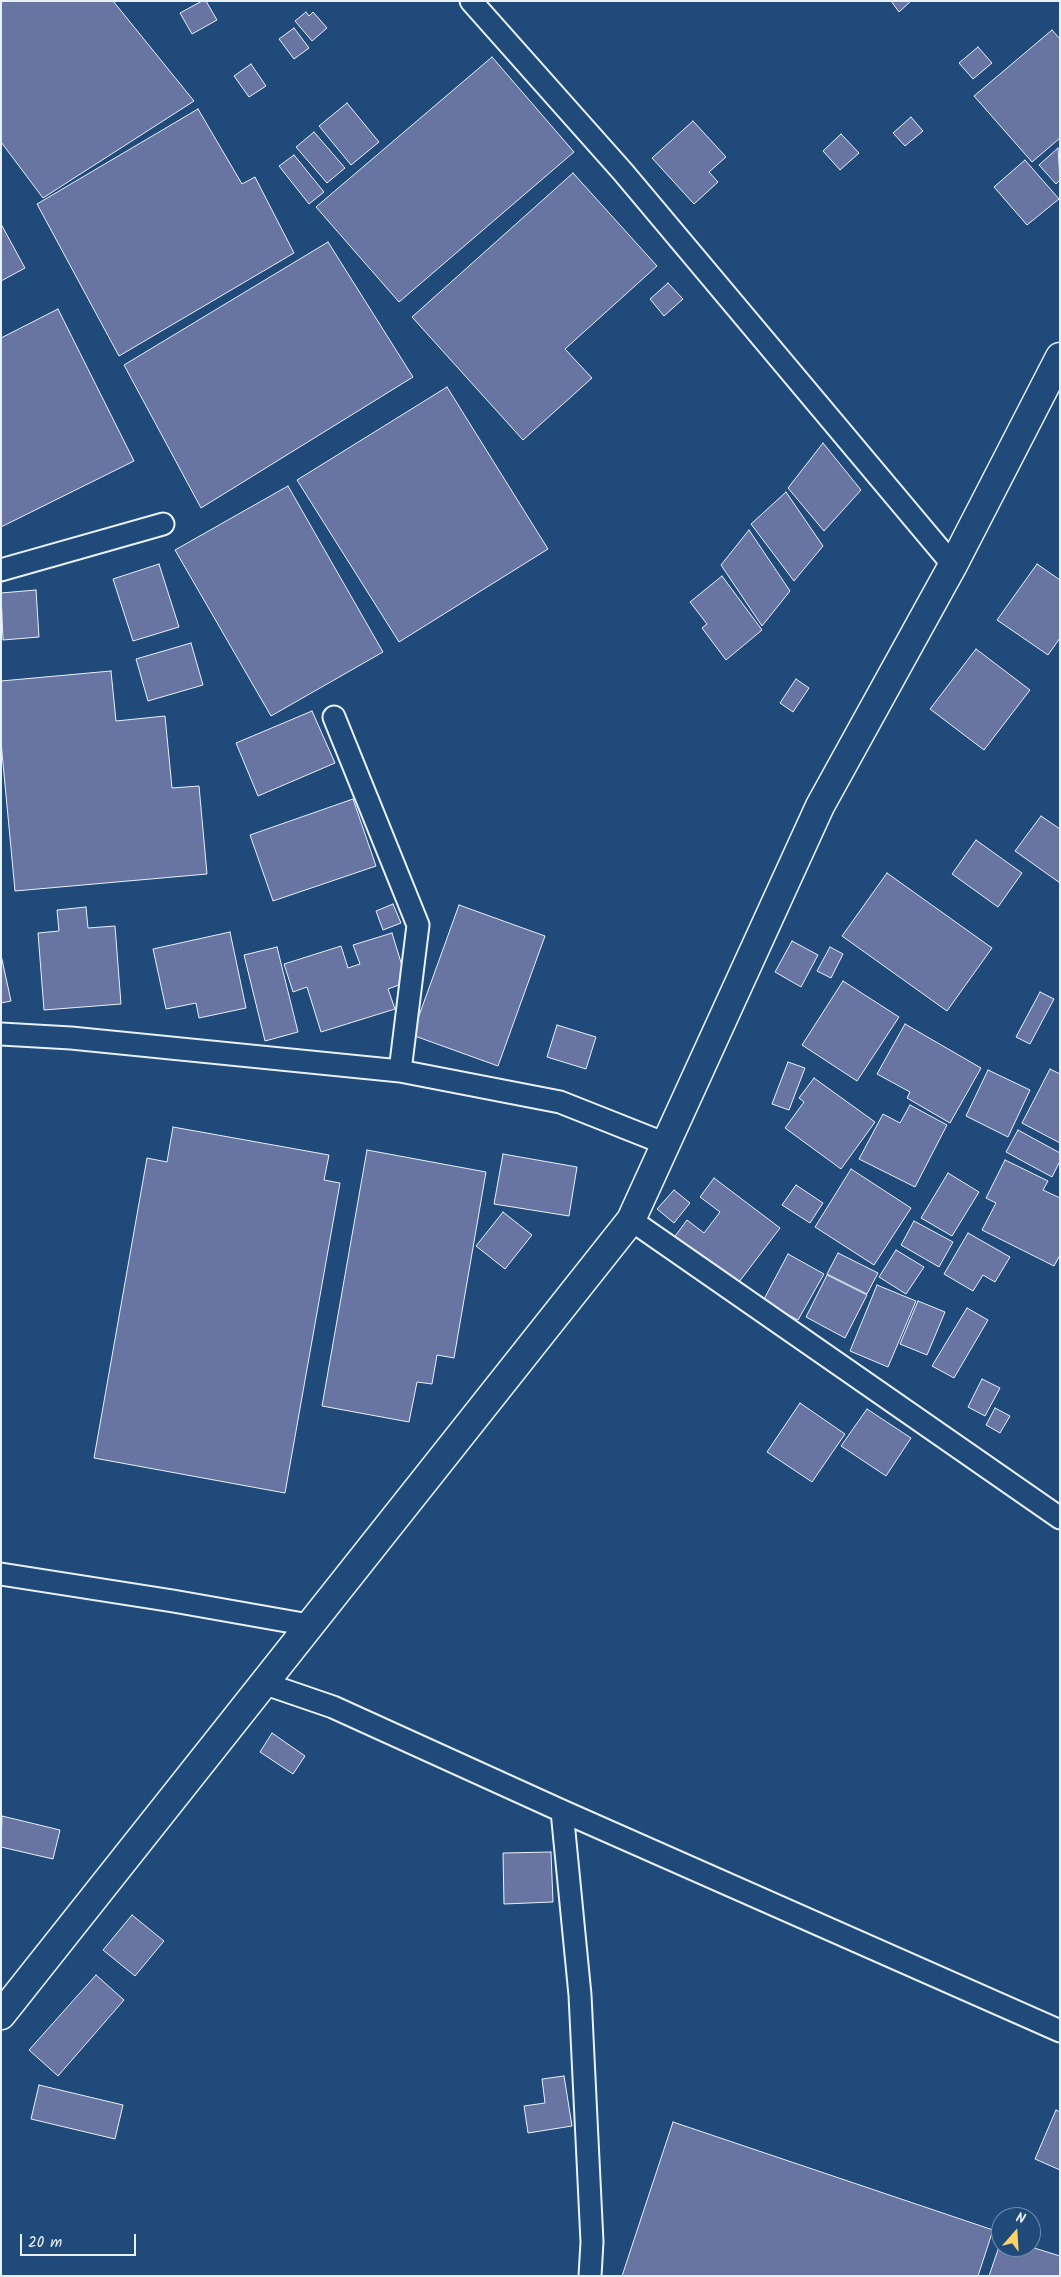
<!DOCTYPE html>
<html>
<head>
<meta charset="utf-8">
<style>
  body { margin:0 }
  #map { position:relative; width:1061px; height:2277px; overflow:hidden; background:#1f4a7a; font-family:Kalam,sans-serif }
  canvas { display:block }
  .frame { position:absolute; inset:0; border:2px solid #e8f1f8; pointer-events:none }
  .north { position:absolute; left:991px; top:2207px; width:50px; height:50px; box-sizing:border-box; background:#1f4a7a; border:1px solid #6f8dac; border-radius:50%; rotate:19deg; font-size:14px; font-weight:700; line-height:20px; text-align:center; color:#e8f1f8 }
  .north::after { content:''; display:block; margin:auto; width:18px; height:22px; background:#ffd166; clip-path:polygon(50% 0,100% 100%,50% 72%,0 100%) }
  .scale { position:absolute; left:20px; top:2234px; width:116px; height:22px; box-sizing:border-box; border:2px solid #e8f1f8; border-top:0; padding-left:6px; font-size:15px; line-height:18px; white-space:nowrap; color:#e8f1f8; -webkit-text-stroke:4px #1f4a7a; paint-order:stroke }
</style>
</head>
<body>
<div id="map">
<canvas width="1061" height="2277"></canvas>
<div class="frame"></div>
<div class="north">N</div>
<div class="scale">20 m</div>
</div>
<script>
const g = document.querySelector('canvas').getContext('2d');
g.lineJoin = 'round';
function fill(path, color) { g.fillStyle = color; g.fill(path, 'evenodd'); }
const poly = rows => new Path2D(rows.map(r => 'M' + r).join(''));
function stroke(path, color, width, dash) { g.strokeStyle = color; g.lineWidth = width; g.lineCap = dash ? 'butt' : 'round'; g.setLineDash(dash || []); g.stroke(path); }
const building = poly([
  [1,1,113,1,194,101,43,198,1,142,1,1],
  [202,1,206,1,217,20,192,34,180,13,202,1],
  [891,1,911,1,899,12,891,1],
  [306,12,309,16,313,12,327,28,312,41,295,21,306,12],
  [294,28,309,48,294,59,279,39,294,28],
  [1052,30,1060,39,1060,138,1032,162,974,96,1052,30],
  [978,47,992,63,973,79,959,63,978,47],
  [492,57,574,152,399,302,316,207,492,57],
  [251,64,266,86,249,97,234,76,251,64],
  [347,103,379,142,351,165,319,126,347,103],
  [198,109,242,184,255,177,294,253,119,356,37,204,198,109],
  [911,117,923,131,905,146,893,133,911,117],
  [693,121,726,157,709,172,718,182,694,204,652,158,693,121],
  [314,132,345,168,327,183,296,147,314,132],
  [841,134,859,153,840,170,823,151,841,134],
  [1058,148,1060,180,1056,184,1039,165,1058,148],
  [294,155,324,192,309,204,279,166,294,155],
  [1025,160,1059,199,1027,225,994,187,1025,160],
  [573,173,657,266,565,349,592,378,523,440,412,317,573,173],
  [1,224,25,268,1,281,1,224],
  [328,242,413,377,201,508,124,365,328,242],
  [668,283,683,299,664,316,650,299,668,283],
  [58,309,134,461,1,527,1,338,58,309],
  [447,387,548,549,399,642,297,480,447,387],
  [823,443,861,490,824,531,788,488,823,443],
  [288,486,383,652,271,716,175,550,288,486],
  [786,492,823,546,794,581,751,524,786,492],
  [749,530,790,591,762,626,721,565,749,530],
  [159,564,179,627,133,641,113,579,159,564],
  [1037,564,1060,580,1060,638,1048,655,997,620,1037,564],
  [722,576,762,630,726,660,702,628,707,624,690,602,722,576],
  [36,590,39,637,3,640,1,593,36,590],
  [191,643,203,685,148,701,136,659,191,643],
  [976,649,1030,690,984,750,930,709,976,649],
  [111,671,116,721,165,716,172,788,199,786,207,874,15,891,1,742,1,681,111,671],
  [796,679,809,688,793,712,780,703,796,679],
  [312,711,335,763,258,796,236,743,312,711],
  [353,799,376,866,273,901,250,835,353,799],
  [1041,816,1060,829,1060,883,1015,851,1041,816],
  [976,840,1022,873,998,907,952,874,976,840],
  [887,873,992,948,947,1011,842,936,887,873],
  [393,904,401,923,383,930,376,911,393,904],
  [459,905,545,936,498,1066,412,1035,459,905],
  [86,907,88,928,115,926,121,1004,44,1010,38,933,59,931,57,910,86,907],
  [230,932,246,1008,199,1018,196,1003,166,1009,153,949,230,932],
  [392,933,407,982,388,989,395,1009,321,1032,307,987,293,992,284,964,341,946,348,968,360,964,353,945,392,933],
  [792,941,818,955,801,987,775,972,792,941],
  [277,947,298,1032,265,1041,244,955,277,947],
  [830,947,843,954,831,978,817,971,830,947],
  [1,955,11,1001,1,1003,1,955],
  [843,981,899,1017,857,1081,802,1045,843,981],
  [1040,992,1054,999,1030,1044,1016,1037,1040,992],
  [905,1024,981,1068,950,1123,907,1098,910,1092,877,1074,905,1024],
  [557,1025,596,1037,586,1069,547,1057,557,1025],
  [788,1062,805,1068,789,1110,772,1104,788,1062],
  [1050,1069,1060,1074,1060,1143,1022,1123,1050,1069],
  [988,1070,1030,1090,1008,1137,966,1116,988,1070],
  [814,1078,875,1122,841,1169,785,1128,804,1102,799,1098,814,1078],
  [910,1105,947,1125,915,1187,859,1159,883,1114,900,1123,910,1105],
  [173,1127,329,1155,324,1180,340,1183,285,1493,94,1458,147,1158,167,1162,173,1127],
  [1018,1130,1060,1153,1060,1161,1052,1177,1006,1152,1018,1130],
  [367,1150,486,1172,454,1358,437,1355,432,1384,417,1382,409,1422,322,1406,367,1150],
  [503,1154,577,1167,569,1216,494,1204,503,1154],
  [1005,1160,1048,1181,1043,1190,1060,1198,1060,1255,1054,1266,982,1230,996,1203,986,1198,1005,1160],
  [851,1169,911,1208,874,1265,815,1227,851,1169],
  [948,1173,979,1192,952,1236,921,1218,948,1173],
  [714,1178,780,1228,736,1286,673,1239,687,1220,704,1233,720,1212,700,1197,714,1178],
  [796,1185,823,1203,810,1223,782,1205,796,1185],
  [674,1190,690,1203,674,1223,657,1209,674,1190],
  [503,1212,532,1235,505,1269,476,1246,503,1212],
  [914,1221,953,1242,939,1267,901,1245,914,1221],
  [968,1233,1010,1257,995,1282,983,1275,973,1291,944,1274,968,1233],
  [896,1250,924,1267,906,1294,879,1277,896,1250],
  [838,1253,878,1273,867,1294,827,1274,838,1253],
  [788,1254,824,1274,798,1320,763,1301,788,1254],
  [827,1275,867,1295,845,1338,806,1317,827,1275],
  [877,1285,916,1301,888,1367,850,1351,877,1285],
  [918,1301,945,1312,927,1355,900,1344,918,1301],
  [967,1308,988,1320,954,1378,932,1366,967,1308],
  [982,1379,1000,1388,985,1416,968,1407,982,1379],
  [800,1403,845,1434,812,1482,767,1452,800,1403],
  [995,1408,1010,1416,1000,1433,986,1425,995,1408],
  [867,1409,911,1438,886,1476,841,1446,867,1409],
  [272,1733,305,1756,293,1774,260,1752,272,1733],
  [2,1816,60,1830,53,1859,1,1847,2,1816],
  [551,1852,553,1902,504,1904,503,1853,551,1852],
  [132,1915,164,1941,135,1976,103,1950,132,1915],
  [96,1975,124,2000,58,2076,29,2050,96,1975],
  [564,2076,572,2126,528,2133,524,2106,545,2103,542,2079,564,2076],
  [39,2085,123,2105,115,2139,31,2119,39,2085],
  [1056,2110,1060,2112,1060,2170,1035,2159,1056,2110],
  [673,2122,993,2230,978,2276,622,2276,673,2122],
  [1001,2241,1001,2247,1031,2247,1060,2256,1060,2276,989,2276,1001,2241]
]);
const lane = poly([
  [471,1,623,172,953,565],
  [1,570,163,524],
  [334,717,418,925,400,1071],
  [1,1034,71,1038,400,1071,560,1102,666,1144],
  [631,1220,1060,1518],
  [1,1574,173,1601,309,1625],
  [263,1683,333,1707,562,1811,1060,2031],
  [562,1811,580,1995,592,2242,590,2276]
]);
const street = poly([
  [1,2015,631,1220,820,806,953,565,1060,357]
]);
fill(building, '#6875a3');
stroke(building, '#e8f1f8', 1);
stroke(lane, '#e8f1f8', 25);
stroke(street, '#e8f1f8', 31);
stroke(lane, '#1f4a7a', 21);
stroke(street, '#1f4a7a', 28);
</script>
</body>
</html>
